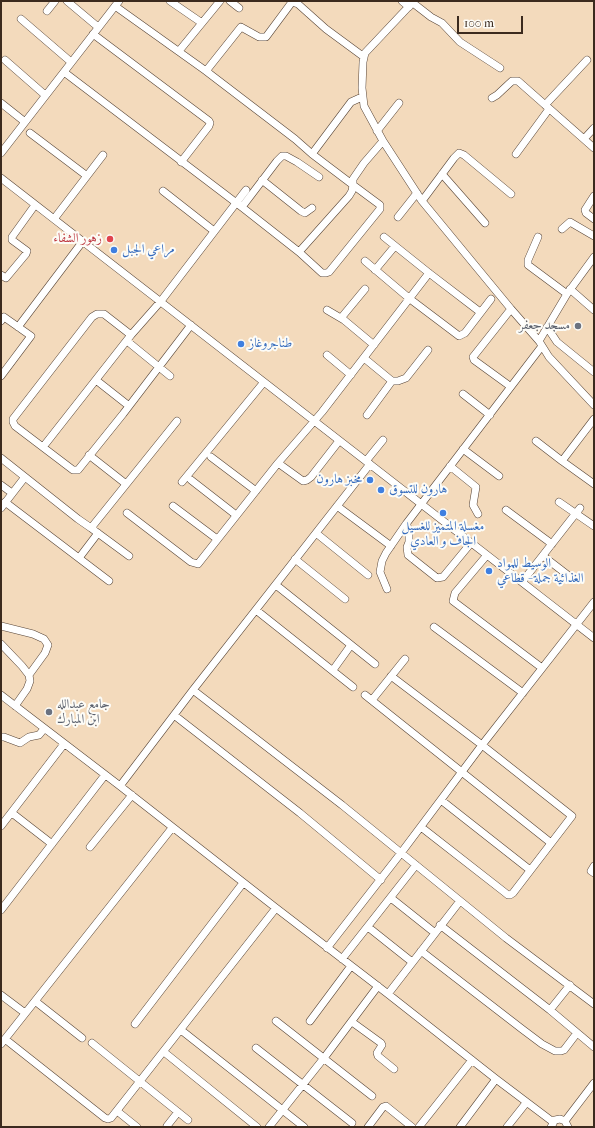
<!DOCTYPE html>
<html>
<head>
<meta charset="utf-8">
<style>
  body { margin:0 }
  #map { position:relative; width:595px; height:1128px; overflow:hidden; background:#f3dabc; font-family:"IM FELL French Canon",serif }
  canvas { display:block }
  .frame { position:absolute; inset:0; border:2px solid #3b2a1e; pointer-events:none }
  .scale { position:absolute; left:457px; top:16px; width:66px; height:18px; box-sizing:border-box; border:2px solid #3b2a1e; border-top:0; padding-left:5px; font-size:12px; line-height:14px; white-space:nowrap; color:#3b2a1e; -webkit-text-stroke:3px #fdfcf7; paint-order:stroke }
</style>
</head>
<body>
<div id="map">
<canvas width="595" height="1128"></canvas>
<div class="frame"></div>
<div class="scale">100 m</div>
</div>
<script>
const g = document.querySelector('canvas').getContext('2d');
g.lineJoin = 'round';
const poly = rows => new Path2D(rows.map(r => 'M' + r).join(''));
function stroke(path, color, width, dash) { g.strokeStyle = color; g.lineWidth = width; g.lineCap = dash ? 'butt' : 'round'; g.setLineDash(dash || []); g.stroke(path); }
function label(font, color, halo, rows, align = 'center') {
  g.font = font + ' "IM FELL French Canon",Amiri,serif'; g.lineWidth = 4; g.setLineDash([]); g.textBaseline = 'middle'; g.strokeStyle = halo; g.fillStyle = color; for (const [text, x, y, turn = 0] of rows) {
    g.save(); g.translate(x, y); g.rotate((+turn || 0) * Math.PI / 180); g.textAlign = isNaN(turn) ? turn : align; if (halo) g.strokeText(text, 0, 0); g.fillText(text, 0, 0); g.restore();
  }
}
const minor = poly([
  [67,1,98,27],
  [170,1,202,23],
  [230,1,239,8],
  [402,1,409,7],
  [414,1,365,53,363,62,362,88,364,106,383,141,422,201,511,309,539,341],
  [413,3,431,17,442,23,460,42,500,68],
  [115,6,206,71,241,27,259,37,266,37,292,2,298,4,326,29,364,57],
  [47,11,55,1],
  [21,19,71,62],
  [93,34,209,121,210,123,209,126,181,162],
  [179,51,220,1],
  [5,60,45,95],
  [206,71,295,139,312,154,353,185,352,191,349,196,299,252],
  [64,72,243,208,299,252,322,273,326,273,329,272,380,209,380,205,353,185,353,179,364,163,383,141],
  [492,98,497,95,512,81,518,81,594,148],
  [1,103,25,122],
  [545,105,587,60],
  [377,131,399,103],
  [30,133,87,176],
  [584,139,594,128],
  [1,153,119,1],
  [312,154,351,102,362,97],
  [516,154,549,109],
  [442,174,485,223],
  [1,178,594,638],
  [262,180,301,211,305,213,312,208],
  [163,191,214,231],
  [594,196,585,210,586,213,594,219],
  [422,201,454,158,459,153,464,155,511,194],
  [242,207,277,161,282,156,286,156,297,162,319,177],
  [398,217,417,193],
  [54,219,103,155],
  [562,229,570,222,594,236],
  [384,237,429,273,480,312],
  [538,237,528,260,528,265,567,294],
  [594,257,567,294,539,341,549,357,594,405],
  [365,261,410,299,459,336,465,333,491,299],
  [375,270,395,246],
  [1,275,6,278,26,254,27,251,12,240,12,237,35,205],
  [570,289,594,310],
  [327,310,344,320,374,345],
  [341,318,365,289],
  [1,321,4,317,31,336,1,376],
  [18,327,83,241],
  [547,327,557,342,594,372],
  [131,335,104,314,97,314,92,317,13,419,13,422,15,426,73,470,78,470,123,414,191,325],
  [127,341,170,376],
  [327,355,351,375],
  [364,358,392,381,398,381,406,378,428,350],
  [96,380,129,406],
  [507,384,474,360,473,357,511,309],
  [463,394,490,415],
  [367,415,392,381],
  [594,419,562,461,594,484],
  [536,441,562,461],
  [43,447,131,335,161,301,246,190],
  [463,449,499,476],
  [89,455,126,484],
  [211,457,256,491],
  [1,458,78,519,91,528,177,421],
  [366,461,383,440],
  [278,463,303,481,307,480,311,477,339,441],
  [450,466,476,487,473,505,478,514],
  [191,480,236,515],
  [182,482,264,382],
  [1,485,12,493],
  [5,502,109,581],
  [559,502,594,526],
  [173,506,217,539],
  [337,506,391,546],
  [1,508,25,477],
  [506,510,552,544],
  [127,513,191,562,198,564,278,463,322,412,429,273],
  [406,524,409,530,409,542,407,547,408,555,437,578,443,577,471,543],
  [91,528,129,556],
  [316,533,368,575],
  [487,555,455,593,453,601,542,668],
  [543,556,569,576],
  [79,558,98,533],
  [295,559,345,599],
  [522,582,580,508],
  [276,585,375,664],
  [387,589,380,572,382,561,386,553,406,524,542,346],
  [256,610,353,687],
  [1,626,33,634,44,639,48,645,45,653,29,675],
  [434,627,523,693],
  [1,644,22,666,29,675,30,681,27,689,15,706],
  [333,670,351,645],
  [391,676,482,745,572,816,513,893,510,895,508,895,503,891,421,827],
  [193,690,342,805,506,938,594,1004],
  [1,695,120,786,276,908,388,994,496,1079,553,1122],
  [365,695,551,843],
  [372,700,405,659],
  [174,715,300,813,381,880],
  [1,737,4,737,20,743,29,737,39,735,44,729],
  [120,786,193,690,370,464],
  [441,800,530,870],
  [12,813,52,844],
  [1,826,64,744],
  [90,847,132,795],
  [594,866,591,871,594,873],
  [391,898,435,933],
  [1,910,105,775],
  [440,925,550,1010,594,1047],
  [368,927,412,962],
  [327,948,401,853,482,745,594,602],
  [421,951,522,1029,542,1044,555,1051,561,1051,564,1050,577,1033],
  [342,959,416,865],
  [388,994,460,901],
  [1,995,25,1013],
  [35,1001,82,1038],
  [550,1010,570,985],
  [276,1021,372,1096],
  [310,1021,351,966],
  [352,1022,381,1043,382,1045,377,1053,378,1056,394,1069],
  [135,1024,243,883],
  [181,1030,304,1127],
  [5,1039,105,1118,108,1119,111,1118,276,908],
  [92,1043,188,1120],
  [1,1044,172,828],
  [256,1048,352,1123],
  [164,1052,257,1127],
  [117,1111,137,1127],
  [565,1121,594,1083],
  [167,1126,178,1112],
  [269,1127,324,1058,378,986],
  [368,1127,383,1107,386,1106,412,1127],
  [419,1127,472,1060],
  [460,1127,496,1079],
  [507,1127,526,1103],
  [551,1127,555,1120,560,1119,565,1121,568,1127]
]);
const markers = [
  [110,239,4,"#e0444e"],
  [114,250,4,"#3f7fe0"],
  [578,326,4,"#6b7280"],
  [241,344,4,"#3f7fe0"],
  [370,480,4,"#3f7fe0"],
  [381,490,4,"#3f7fe0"],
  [443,513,4,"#3f7fe0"],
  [489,571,4,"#3f7fe0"],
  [49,712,4,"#6b7280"]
];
const healthNames = [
  ["زهور الشفاء",102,239]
];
const shopNames = [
  ["مراعي الجبل",122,250],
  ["طناجروغاز",249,344],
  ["مخبز هارون",362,480,"right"],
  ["هارون للتسوق",389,490],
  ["مغسلة المتميز للغسيل",443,527,"center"],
  ["الجاف و العادي",443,542,"center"],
  ["الوسيط للمواد",497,564],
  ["الغذائية جملة - قطاعي",497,579]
];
const worshipNames = [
  ["مسجد جعفر",570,326],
  ["جامع عبدالله",57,705,"left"],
  ["ابن المبارك",57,720,"left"]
];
stroke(minor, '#574436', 8);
stroke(minor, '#fff', 7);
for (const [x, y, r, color] of markers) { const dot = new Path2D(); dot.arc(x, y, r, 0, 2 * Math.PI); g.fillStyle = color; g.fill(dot); stroke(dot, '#fdfcf7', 1.5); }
label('13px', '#be3a42', '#fdfcf7', healthNames, 'right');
label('13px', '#366cbe', '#fdfcf7', shopNames, 'left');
label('13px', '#5b616d', '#fdfcf7', worshipNames, 'right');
</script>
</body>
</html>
